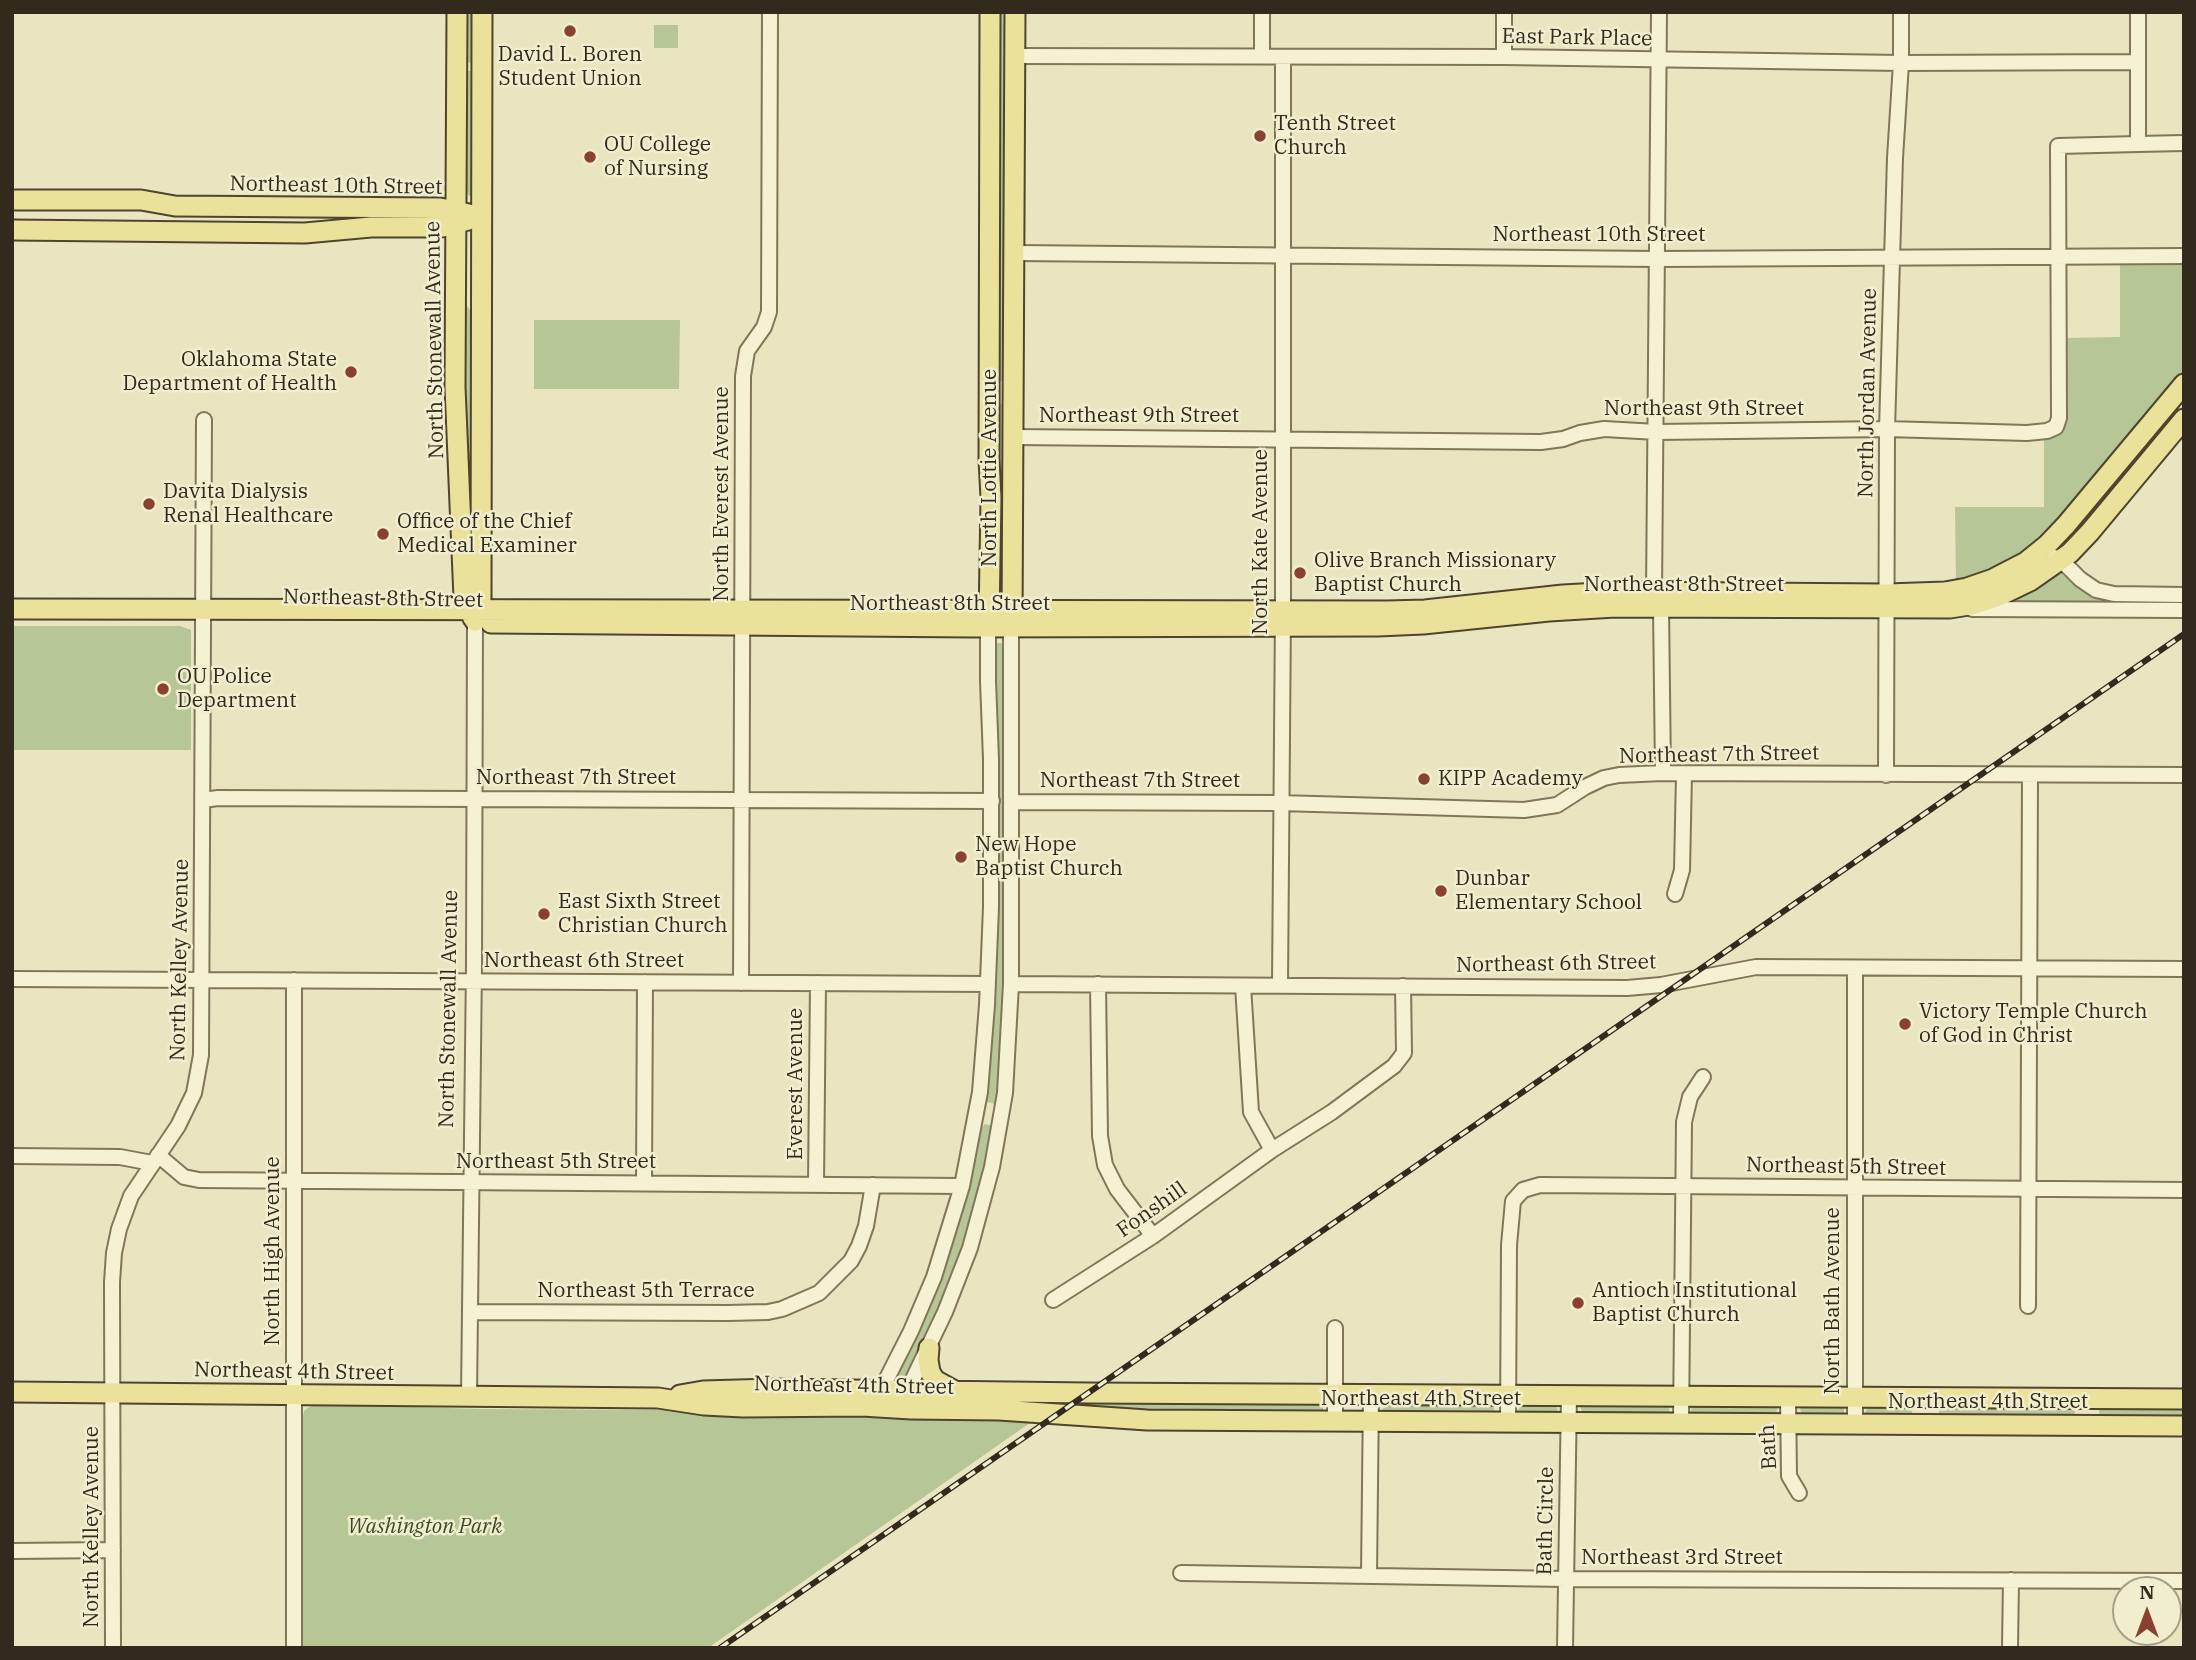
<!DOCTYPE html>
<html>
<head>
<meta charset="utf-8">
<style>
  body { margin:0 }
  #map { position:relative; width:2196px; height:1660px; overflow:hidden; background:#e9e5c1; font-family:"IBM Plex Serif",serif }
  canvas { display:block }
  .frame { position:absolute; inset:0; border:14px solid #322b1d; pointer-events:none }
  .north { position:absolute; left:2112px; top:1576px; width:70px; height:70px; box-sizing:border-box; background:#f1eed0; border:2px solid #a5a088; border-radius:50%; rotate:0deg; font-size:19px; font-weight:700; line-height:28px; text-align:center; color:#322b1d }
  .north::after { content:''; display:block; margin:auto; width:24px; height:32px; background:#8a4130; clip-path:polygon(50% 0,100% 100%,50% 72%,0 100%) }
</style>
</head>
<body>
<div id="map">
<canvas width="2196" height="1660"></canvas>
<div class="frame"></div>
<div class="north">N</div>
</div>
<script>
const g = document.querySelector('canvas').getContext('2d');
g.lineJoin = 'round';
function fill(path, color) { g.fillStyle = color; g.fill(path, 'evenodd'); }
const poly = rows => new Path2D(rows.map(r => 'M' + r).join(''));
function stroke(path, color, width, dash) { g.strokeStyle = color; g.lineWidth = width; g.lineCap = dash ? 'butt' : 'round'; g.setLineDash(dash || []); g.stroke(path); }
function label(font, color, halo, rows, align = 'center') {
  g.font = font + ' "IBM Plex Serif",serif'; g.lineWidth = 5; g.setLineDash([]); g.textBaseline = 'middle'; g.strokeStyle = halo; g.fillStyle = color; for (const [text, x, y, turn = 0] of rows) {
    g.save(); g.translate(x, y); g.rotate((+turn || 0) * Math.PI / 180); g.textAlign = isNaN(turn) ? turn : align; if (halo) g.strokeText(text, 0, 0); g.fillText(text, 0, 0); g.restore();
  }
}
const green = poly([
  [464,12,476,12,477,62,464,63],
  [993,12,1011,12,1006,381,997,381],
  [654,25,678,25,678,48,654,48],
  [463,71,478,71,473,194,470,196,465,193],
  [2120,262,2184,262,2184,373,2062,520,2007,565,1956,584,1955,507,2044,507,2044,437,2065,419,2067,411,2063,388,2064,338,2120,337],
  [467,306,470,310,471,341,476,375,475,511,469,511,465,506,463,310],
  [534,320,680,320,679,389,534,389],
  [1006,403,1007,597,999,597,996,591,997,404],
  [2173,415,2177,417,2059,555,2053,550,2167,417],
  [2060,572,2090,595,2103,600,2103,604,2017,604,2014,601,2015,598],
  [12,626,180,626,191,630,191,750,12,750],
  [995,643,1001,643,1004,648,1009,975,1001,1099,995,1104,987,1102,983,1095,992,648],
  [985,1124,993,1126,995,1136,970,1238,908,1380,903,1381,898,1378,898,1371,928,1313,938,1285,978,1132],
  [1087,1399,1323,1403,1323,1411,1319,1415,1076,1409],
  [1386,1401,1493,1402,1495,1415,1386,1416,1382,1411],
  [1522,1402,1552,1402,1557,1407,1558,1414,1523,1416,1518,1411],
  [1583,1402,1664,1402,1669,1407,1670,1414,1584,1418,1580,1406],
  [1697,1402,1772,1402,1777,1408,1776,1415,1696,1418,1691,1411,1692,1406],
  [313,1404,482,1409,685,1410,1037,1418,708,1648,303,1648,303,1416,304,1411],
  [1803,1404,1839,1404,1844,1409,1844,1416,1803,1418,1800,1409],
  [1869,1404,1907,1404,1912,1409,1912,1416,1869,1419,1865,1413],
  [1943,1404,2071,1406,2075,1411,2074,1416,1944,1419,1939,1414,1939,1409],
  [2104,1405,2184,1406,2184,1420,2103,1419,2099,1415,2099,1410]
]);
const minor = poly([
  [1262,12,1262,56],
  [1659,12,1654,592,1661,606,1663,773],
  [1015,56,1504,57,1901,63,2137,62],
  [1504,57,1504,12],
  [2138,144,2184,143],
  [1015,253,1657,259,2184,256],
  [1013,437,1541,442,1563,439,1580,433,1604,429,1657,432,1887,429,2027,433,2047,431,2056,427,2059,418,2058,146,2138,144,2138,12],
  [2054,557,2061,560,2080,579,2096,590,2114,594,2184,595],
  [1972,609,2184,610],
  [1886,775,1887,429,1895,158,1901,63,1901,12],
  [203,800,218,798,992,801],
  [1012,802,1280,803,1524,810,1557,805,1585,787,1604,778,1619,775,1663,773,2184,775],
  [1675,894,1682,870,1684,774],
  [12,979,988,984],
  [741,983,743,376,747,351,764,327,769,312,770,12],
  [1011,984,1627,988,1661,985,1756,967,2184,969],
  [1098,984,1100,1136,1105,1165,1117,1189,1153,1236],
  [1280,985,1283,612,1283,57],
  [1243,986,1251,1112,1272,1150],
  [158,1155,184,1177,199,1180,962,1186],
  [12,1156,120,1157,152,1163],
  [644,1183,645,982],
  [816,1184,818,983],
  [1053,1300,1153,1236,1272,1150,1332,1112,1394,1066,1404,1053,1403,986],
  [2028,1306,2030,775],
  [470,1312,728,1313,768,1312,782,1309,819,1293,851,1261,859,1246,866,1226,873,1185],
  [1335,1328,1335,1422],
  [469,1396,474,965,475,622],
  [1788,1397,1789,1476,1799,1493],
  [877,1398,911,1331,934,1277,962,1186,980,1092,987,1005,991,907,991,759,988,681,988,627],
  [904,1398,945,1312,970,1248,992,1167,1005,1093,1011,984,1011,627],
  [1508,1423,1509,1245,1513,1201,1523,1190,1540,1185,2184,1190],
  [1681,1423,1684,1122,1690,1097,1703,1077],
  [1855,1425,1855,968],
  [12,1551,113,1550],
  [1181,1573,1566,1579,2184,1581],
  [1369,1576,1371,1395],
  [113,1648,112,1282,114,1253,119,1229,131,1196,178,1126,194,1093,201,1055,204,420],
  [294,1648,294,980],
  [1565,1648,1569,1395],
  [2010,1648,2011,1580]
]);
const major = poly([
  [457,12,455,387,464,598,473,618],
  [12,200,141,200,175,206,440,208,469,214],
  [12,230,305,233,371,227,442,227,468,220],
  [12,609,1387,611,1425,610,1563,595,1617,592,1887,594,1945,592,1967,588,1993,579,2026,562,2047,545,2066,525,2184,384],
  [989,620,991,498,989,459,990,12],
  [475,621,481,598,482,12],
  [491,623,972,627,1378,626,1423,624,1549,611,1615,607,1950,608,1975,604,1999,596,2030,581,2070,553,2090,532,2184,419],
  [1012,623,1015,12],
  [929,1348,928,1360,930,1372,935,1380,953,1390],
  [12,1392,658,1398,704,1405,743,1407,862,1406,911,1409,999,1410,1147,1420,2184,1426],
  [680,1395,703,1391,772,1389,1089,1393,2184,1399]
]);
const rail = poly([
  [720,1648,2184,634]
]);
const markers = [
  [570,31,7,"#8a4130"],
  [1260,136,7,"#8a4130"],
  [590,157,7,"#8a4130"],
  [351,372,7,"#8a4130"],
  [149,504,7,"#8a4130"],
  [383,534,7,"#8a4130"],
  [1300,573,7,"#8a4130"],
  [163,689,7,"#8a4130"],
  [1424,779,7,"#8a4130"],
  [961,857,7,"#8a4130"],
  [1441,891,7,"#8a4130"],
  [544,914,7,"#8a4130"],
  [1905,1024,7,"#8a4130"],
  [1578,1303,7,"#8a4130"]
];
const streetNames = [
  ["East Park Place",1577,38,1],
  ["Northeast 10th Street",336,186,1],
  ["Northeast 10th Street",1599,235],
  ["North Stonewall Avenue",435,340,-91],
  ["North Jordan Avenue",1868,393,-89],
  ["Northeast 9th Street",1704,409],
  ["Northeast 9th Street",1139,416],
  ["North Lottie Avenue",990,468,-90],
  ["North Everest Avenue",722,494,-90],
  ["North Kate Avenue",1261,542,-90],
  ["Northeast 8th Street",1684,585],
  ["Northeast 8th Street",383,599,1],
  ["Northeast 8th Street",950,604],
  ["Northeast 7th Street",1719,755,-1],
  ["Northeast 7th Street",576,778],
  ["Northeast 7th Street",1140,781],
  ["North Kelley Avenue",180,960,-89],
  ["Northeast 6th Street",584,961],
  ["Northeast 6th Street",1556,964,-1],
  ["North Stonewall Avenue",449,1009,-89],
  ["Everest Avenue",796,1084,-90],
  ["Northeast 5th Street",556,1162],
  ["Northeast 5th Street",1846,1167,1],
  ["Fonshill",1152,1210,-35],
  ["North High Avenue",273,1251,-90],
  ["Northeast 5th Terrace",646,1291],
  ["North Bath Avenue",1833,1301,-90],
  ["Northeast 4th Street",294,1372,1],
  ["Northeast 4th Street",854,1386,1],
  ["Northeast 4th Street",1421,1399],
  ["Northeast 4th Street",1988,1402],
  ["Bath",1769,1447,-93],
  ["Bath Circle",1546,1521,-89],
  ["North Kelley Avenue",92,1527,-90],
  ["Northeast 3rd Street",1682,1558]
];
const poiNames = [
  ["David L. Boren",570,55,"center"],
  ["Student Union",570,79,"center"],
  ["Tenth Street",1274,124],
  ["Church",1274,148],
  ["OU College",604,145],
  ["of Nursing",604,169],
  ["Oklahoma State",337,360,"right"],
  ["Department of Health",337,384,"right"],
  ["Davita Dialysis",163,492],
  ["Renal Healthcare",163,516],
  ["Office of the Chief",397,522],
  ["Medical Examiner",397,546],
  ["Olive Branch Missionary",1314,561],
  ["Baptist Church",1314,585],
  ["OU Police",177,677],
  ["Department",177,701],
  ["KIPP Academy",1438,779],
  ["New Hope",975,845],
  ["Baptist Church",975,869],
  ["Dunbar",1455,879],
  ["Elementary School",1455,903],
  ["East Sixth Street",558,902],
  ["Christian Church",558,926],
  ["Victory Temple Church",1919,1012],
  ["of God in Christ",1919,1036],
  ["Antioch Institutional",1592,1291],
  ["Baptist Church",1592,1315]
];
const parkNames = [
  ["Washington Park",425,1527]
];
fill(green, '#b7c696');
stroke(minor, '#81765a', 18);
stroke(major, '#4f442e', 23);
stroke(minor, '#f5f2d3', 14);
stroke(major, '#eae19b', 19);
stroke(rail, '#322b1d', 6);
stroke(rail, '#f1eed0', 3.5, [10]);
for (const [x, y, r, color] of markers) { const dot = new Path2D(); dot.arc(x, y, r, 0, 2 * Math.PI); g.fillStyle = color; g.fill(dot); stroke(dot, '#f1eed0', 2.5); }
label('21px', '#322b1d', '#f1eed0', streetNames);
label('21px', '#322b1d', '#f1eed0', poiNames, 'left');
label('italic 21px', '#3b4c26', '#f1eed0', parkNames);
</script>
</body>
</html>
